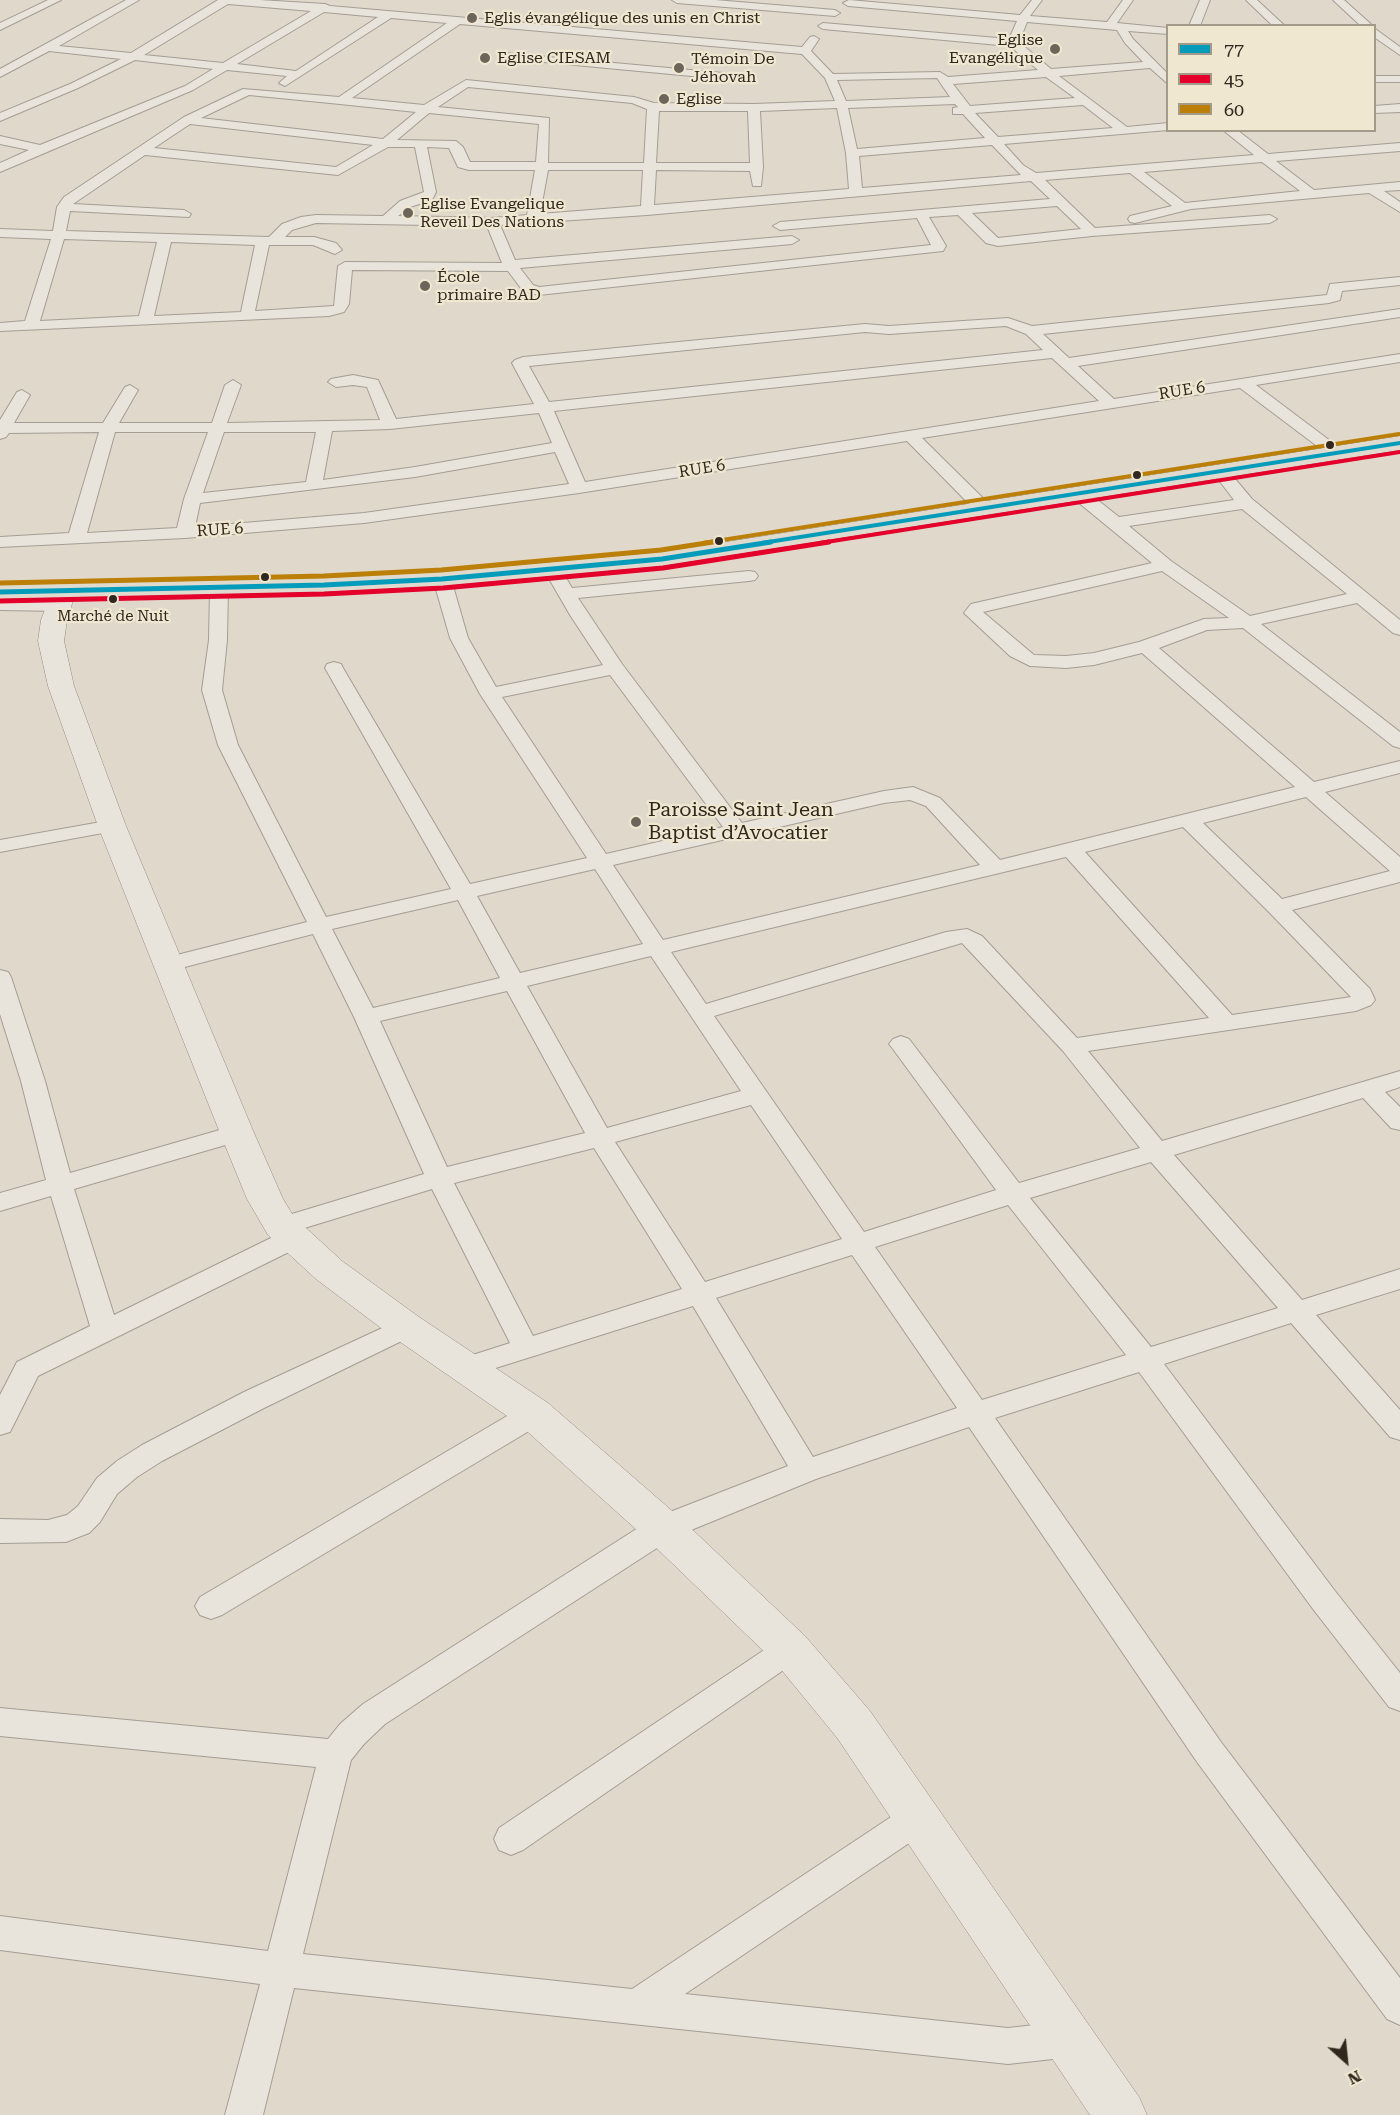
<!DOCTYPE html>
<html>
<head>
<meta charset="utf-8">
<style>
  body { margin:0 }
  #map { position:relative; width:1400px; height:2115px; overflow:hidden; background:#e0d8ca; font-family:"Roboto Serif",serif }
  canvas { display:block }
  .legend { position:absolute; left:1166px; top:24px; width:210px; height:108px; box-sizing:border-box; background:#f0e7d1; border:2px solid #a49a89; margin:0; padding:8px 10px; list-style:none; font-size:18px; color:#31271e }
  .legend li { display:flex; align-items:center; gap:12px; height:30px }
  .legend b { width:30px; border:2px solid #a49a89 }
  .north { position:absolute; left:1316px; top:2031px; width:60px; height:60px; -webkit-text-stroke:4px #f0e7d1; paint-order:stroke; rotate:153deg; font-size:16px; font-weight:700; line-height:24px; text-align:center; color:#31271e }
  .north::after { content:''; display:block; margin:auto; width:21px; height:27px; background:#31271e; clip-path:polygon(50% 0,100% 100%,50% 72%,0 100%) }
</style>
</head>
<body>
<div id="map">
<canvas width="1400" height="2115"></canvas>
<ul class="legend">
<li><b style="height:8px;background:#059cbc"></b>77</li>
<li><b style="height:8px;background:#e4002b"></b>45</li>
<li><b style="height:8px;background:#bc8009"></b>60</li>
</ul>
<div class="north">N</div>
</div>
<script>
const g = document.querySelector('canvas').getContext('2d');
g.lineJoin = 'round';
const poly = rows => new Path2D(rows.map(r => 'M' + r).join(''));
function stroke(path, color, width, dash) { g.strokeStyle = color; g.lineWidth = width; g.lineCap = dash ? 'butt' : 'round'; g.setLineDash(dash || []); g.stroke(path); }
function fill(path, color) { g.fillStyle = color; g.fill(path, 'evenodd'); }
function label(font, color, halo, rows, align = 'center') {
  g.font = font + ' "Roboto Serif",serif'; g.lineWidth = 4.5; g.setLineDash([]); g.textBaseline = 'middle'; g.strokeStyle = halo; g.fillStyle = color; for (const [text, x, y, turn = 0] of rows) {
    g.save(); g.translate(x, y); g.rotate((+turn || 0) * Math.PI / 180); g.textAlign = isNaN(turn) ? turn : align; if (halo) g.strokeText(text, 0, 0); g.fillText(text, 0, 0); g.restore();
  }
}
const street = poly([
  [48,0,61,0,0,30,0,23,48,0],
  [126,0,139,0,59,46,131,53,218,0,259,0,325,4,330,6,802,47,810,37,814,36,819,39,811,51,833,74,940,72,948,77,1038,70,1010,46,823,29,818,26,823,23,1009,39,1017,21,848,6,843,3,849,0,1020,15,1032,0,1042,0,1030,16,1107,22,1123,0,1133,0,1117,23,1168,28,1168,34,1128,31,1133,39,1168,74,1168,84,1150,68,1059,76,1127,127,1168,123,1168,130,1004,144,1023,165,1036,173,1254,155,1223,130,1237,130,1268,154,1400,143,1400,151,1276,161,1314,190,1400,182,1400,190,1384,191,1400,202,1400,212,1369,193,1191,209,1135,223,1130,222,1128,219,1130,216,1172,206,1130,173,1045,180,1095,228,1270,215,1277,219,1270,223,1092,236,998,246,986,243,958,215,929,217,946,246,943,251,539,295,523,291,508,271,352,270,349,304,344,312,329,316,0,331,0,323,25,321,51,239,0,237,0,229,53,231,57,207,64,197,184,117,243,89,339,97,447,23,391,18,285,86,279,83,287,76,227,70,193,90,0,172,0,163,29,150,0,144,0,136,40,145,185,86,213,69,135,60,78,88,0,121,0,113,70,84,121,59,49,51,0,77,0,69,126,0],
  [228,4,311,11,223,63,144,55,228,4],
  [324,12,378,17,296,71,237,64,324,12],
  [1027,22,1117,30,1125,43,1143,62,1051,69,1019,42,1027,22],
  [460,24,802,54,825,78,835,101,754,104,654,103,634,97,466,80,424,105,352,98,460,24],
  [1046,77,1075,98,970,106,953,84,1046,77],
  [937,78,950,97,846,101,837,80,937,78],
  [468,87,632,103,647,109,644,163,548,163,549,118,438,107,468,87],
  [249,95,340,104,416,112,383,139,201,118,249,95],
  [955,104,958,107,953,108,953,114,963,114,985,138,857,149,848,108,955,104],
  [1083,105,1113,128,998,137,975,113,1083,105],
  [837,108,846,153,849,189,654,205,656,170,750,171,753,186,761,186,763,167,760,111,837,108],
  [659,111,748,111,750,163,656,163,659,111],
  [429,113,539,124,536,162,470,162,463,147,456,141,397,140,429,113],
  [190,124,373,145,336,167,154,148,190,124],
  [992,145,1021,175,862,188,859,156,992,145],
  [388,147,415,147,424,192,400,201,383,216,316,215,301,217,282,224,269,237,66,231,70,211,189,217,191,214,184,210,73,204,145,155,338,175,388,147],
  [427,147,449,148,458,167,469,170,535,170,527,215,492,218,398,216,410,207,432,200,436,192,427,147],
  [1262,162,1300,191,1185,203,1144,172,1262,162],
  [548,170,643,170,641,206,540,214,548,170],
  [1031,181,1050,199,780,222,773,226,780,230,917,218,931,245,539,287,533,285,520,268,792,244,799,240,792,236,515,260,500,225,647,215,1031,181],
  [1057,206,1081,229,998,238,972,213,1057,206],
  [316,223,487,226,502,263,345,262,338,266,334,306,255,311,269,245,313,245,335,254,342,250,336,243,314,237,285,237,292,230,316,223],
  [64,239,157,242,139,316,40,321,64,239],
  [171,242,255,245,241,312,154,316,171,242],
  [672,0,715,0,835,10,840,13,835,16,677,3,672,0],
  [1200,0,1210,0,1200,26,1189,26,1200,0],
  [1246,0,1257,0,1285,26,1273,26,1246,0],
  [1333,0,1344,0,1373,26,1361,26,1333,0],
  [1374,28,1400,47,1400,55,1374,37,1374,28],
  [505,53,734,74,740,77,734,80,501,58,501,54,505,53],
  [1374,76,1400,76,1400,82,1374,82,1374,76],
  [1400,104,1400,112,1374,113,1374,106,1400,104],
  [1400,277,1400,285,1342,291,1340,300,1329,303,1043,334,1069,358,1400,309,1400,317,1078,366,1114,399,1400,354,1400,362,1256,385,1329,440,1331,443,1323,448,1317,446,1240,388,922,438,990,505,992,509,990,513,984,514,978,513,907,441,579,493,364,523,185,538,0,547,0,537,69,533,99,432,9,433,6,437,0,439,0,420,17,392,22,390,30,395,14,423,103,423,125,387,130,385,138,390,119,423,212,423,225,385,233,380,241,385,227,423,380,420,367,387,353,385,336,387,328,382,331,379,353,375,378,380,396,419,534,404,512,363,515,360,523,357,865,324,889,326,1008,318,1032,326,1327,295,1330,284,1400,277],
  [1006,326,1026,334,1043,350,549,402,529,366,865,332,889,334,1006,326],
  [1052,358,1099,401,585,482,554,411,1052,358],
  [539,413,552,443,415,467,323,480,332,431,390,429,539,413],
  [115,432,208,432,184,499,177,528,87,533,115,432],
  [224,432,316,432,306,482,203,493,224,432],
  [555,452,569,484,364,513,195,527,200,503,415,477,555,452],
  [1220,466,1226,468,1252,499,1400,620,1400,635,1393,633,1357,603,1261,624,1400,732,1400,748,1393,746,1243,628,1207,630,1159,648,1314,782,1400,761,1400,773,1325,792,1400,857,1400,882,1292,910,1370,989,1375,1000,1371,1005,1356,1011,1088,1051,1162,1141,1400,1071,1400,1087,1385,1092,1400,1107,1400,1130,1391,1128,1363,1098,1174,1155,1302,1300,1400,1269,1400,1289,1316,1315,1400,1410,1400,1440,1390,1437,1291,1323,1164,1364,1335,1591,1400,1673,1400,1711,1389,1707,1313,1609,1139,1372,995,1418,1221,1742,1400,1978,1400,2025,1387,2019,1197,1762,969,1427,816,1479,674,1537,385,1724,364,1744,351,1760,303,1954,632,1989,906,1807,918,1803,930,1807,935,1818,930,1829,685,1994,1008,2028,1071,2021,1084,2026,1089,2039,1084,2052,1071,2057,1008,2064,294,1988,263,2115,225,2115,260,1984,0,1950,0,1916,268,1951,316,1767,0,1736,0,1708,328,1739,340,1724,363,1704,652,1519,788,1466,693,1306,467,1377,457,1374,453,1367,457,1360,510,1343,432,1189,298,1230,303,1231,307,1238,303,1245,38,1376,10,1432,0,1435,0,1395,17,1362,90,1326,51,1196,0,1211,0,1193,46,1180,21,1081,0,1014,0,970,8,972,11,977,45,1081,70,1173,237,1125,246,1127,249,1133,246,1139,74,1189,114,1315,279,1234,272,1232,268,1226,272,1220,424,1174,354,1017,313,934,169,971,161,969,158,964,161,959,307,922,218,745,202,690,209,640,210,588,213,584,219,583,225,584,228,588,227,640,222,690,238,745,326,917,451,889,325,668,327,664,334,662,341,664,343,668,470,884,587,858,480,694,450,638,433,579,436,575,442,574,448,575,451,579,468,638,496,687,603,665,570,615,544,570,547,566,559,566,572,588,749,571,755,572,758,576,755,580,749,581,578,598,622,664,742,823,884,791,913,787,940,798,1000,860,1295,787,1142,653,1094,665,1066,668,1030,666,1010,656,964,613,971,604,1152,563,1073,498,1071,494,1073,490,1085,490,1119,517,1234,500,1212,471,1220,466],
  [1242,509,1347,594,1250,616,1171,561,1129,526,1242,509],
  [1162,571,1229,618,1204,619,1139,642,1094,653,1066,656,1034,655,983,612,1162,571],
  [610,675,723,827,606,854,502,697,610,675],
  [1306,797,1390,871,1282,899,1203,823,1306,797],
  [910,800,926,806,980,865,663,940,613,865,884,803,910,800],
  [1183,827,1269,912,1351,997,1232,1015,1085,852,1183,827],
  [1066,857,1209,1018,1077,1038,982,936,967,929,946,932,706,1004,671,952,1066,857],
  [595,869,643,944,520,973,477,896,595,869],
  [458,900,500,978,373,1008,332,929,458,900],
  [962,943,1063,1051,1140,1148,1019,1183,909,1039,901,1036,893,1039,889,1044,893,1049,996,1190,864,1232,714,1016,962,943],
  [651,956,741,1091,607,1128,527,986,651,956],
  [507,991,585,1133,447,1167,380,1021,507,991],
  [751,1105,842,1239,705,1282,615,1142,751,1105],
  [594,1148,682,1289,533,1336,454,1183,594,1148],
  [1151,1162,1278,1308,1151,1347,1030,1198,1151,1162],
  [1008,1205,1126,1355,982,1400,875,1247,1008,1205],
  [852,1255,957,1408,813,1457,716,1298,852,1255],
  [0,600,59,601,65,602,68,606,65,610,59,611,0,610,0,600],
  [112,820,119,822,123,826,119,830,0,852,0,840,112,820],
  [406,1317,416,1320,420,1327,416,1334,264,1408,162,1461,137,1477,117,1494,100,1522,89,1533,66,1542,0,1543,0,1519,48,1520,67,1515,78,1506,97,1478,117,1461,142,1445,244,1392,406,1317],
  [534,1403,544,1406,548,1414,544,1422,222,1615,211,1619,200,1615,195,1606,200,1597,524,1406,534,1403],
  [790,1636,801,1640,806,1649,801,1658,523,1850,511,1855,499,1850,494,1839,499,1828,779,1640,790,1636]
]);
const secondary = poly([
  [64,584,73,586,76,591,67,620,64,641,74,686,126,826,254,1133,283,1199,294,1217,342,1261,419,1317,548,1403,678,1516,805,1636,870,1711,1139,2097,1147,2115,1090,2115,838,1739,775,1662,648,1540,520,1425,393,1337,316,1279,268,1235,247,1199,220,1133,98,826,48,686,38,641,41,620,52,591,55,586,64,584]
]);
const primary = poly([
  [1400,436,1400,450,662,566,442,586,324,592,0,599,0,585,324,578,442,572,662,552,1400,436]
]);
const bus1Far1 = poly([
  [762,543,1400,443]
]);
const bus1 = poly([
  [0,592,324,585,442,579,662,559,771,542]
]);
const bus2Far1 = poly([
  [820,543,1400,452]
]);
const bus2 = poly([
  [0,601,324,594,443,588,663,568,829,542]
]);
const bus3Far1 = poly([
  [703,543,1399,434]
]);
const bus3 = poly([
  [0,583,324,576,441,570,661,550,713,542]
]);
const markers = [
  [472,18,6,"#6e655a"],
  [1055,49,6,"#6e655a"],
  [485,58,6,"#6e655a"],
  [679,68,6,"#6e655a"],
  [664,99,6,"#6e655a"],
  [408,213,6,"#6e655a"],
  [425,286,6,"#6e655a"],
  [1330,445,5,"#31271e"],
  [1137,475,5,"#31271e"],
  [719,541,5,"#31271e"],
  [265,577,5,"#31271e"],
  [113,599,5,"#31271e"],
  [636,822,6,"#6e655a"]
];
const farBusnames = [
  ["Marché de Nuit",113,617]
];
const farPoinames = [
  ["Eglis évangélique des unis en Christ",484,18],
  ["Eglise",1043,40,"right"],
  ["Evangélique",1043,58,"right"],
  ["Eglise CIESAM",497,58],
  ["Témoin De",691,59],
  ["Jéhovah",691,77],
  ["Eglise",676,99],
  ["Eglise Evangelique",420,204],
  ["Reveil Des Nations",420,222],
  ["École",437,277],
  ["primaire BAD",437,295]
];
const farStreetnames = [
  ["RUE 6",1182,391,-9],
  ["RUE 6",702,469,-9],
  ["RUE 6",220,530,-4]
];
const poiNames = [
  ["Paroisse Saint Jean",648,810],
  ["Baptist d’Avocatier",648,833]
];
stroke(street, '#a49d94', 2);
stroke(secondary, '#948d84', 1);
stroke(primary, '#8a837a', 1);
fill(street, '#e8e4db');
fill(secondary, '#e8e4db');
fill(primary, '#dfdacd');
stroke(bus1Far1, '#059cbc', 4);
stroke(bus1, '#059cbc', 5);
stroke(bus2Far1, '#e4002b', 4);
stroke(bus2, '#e4002b', 5);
stroke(bus3Far1, '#bc8009', 4);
stroke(bus3, '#bc8009', 5);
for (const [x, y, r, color] of markers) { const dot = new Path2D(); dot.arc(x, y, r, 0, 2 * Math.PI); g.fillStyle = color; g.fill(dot); stroke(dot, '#f0e7d1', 2); }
label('15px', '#31271e', '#f0e7d1', farBusnames);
label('16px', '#31271e', '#f0e7d1', farPoinames, 'left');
label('16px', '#31271e', '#f0e7d1', farStreetnames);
label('20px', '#31271e', '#f0e7d1', poiNames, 'left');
</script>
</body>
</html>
